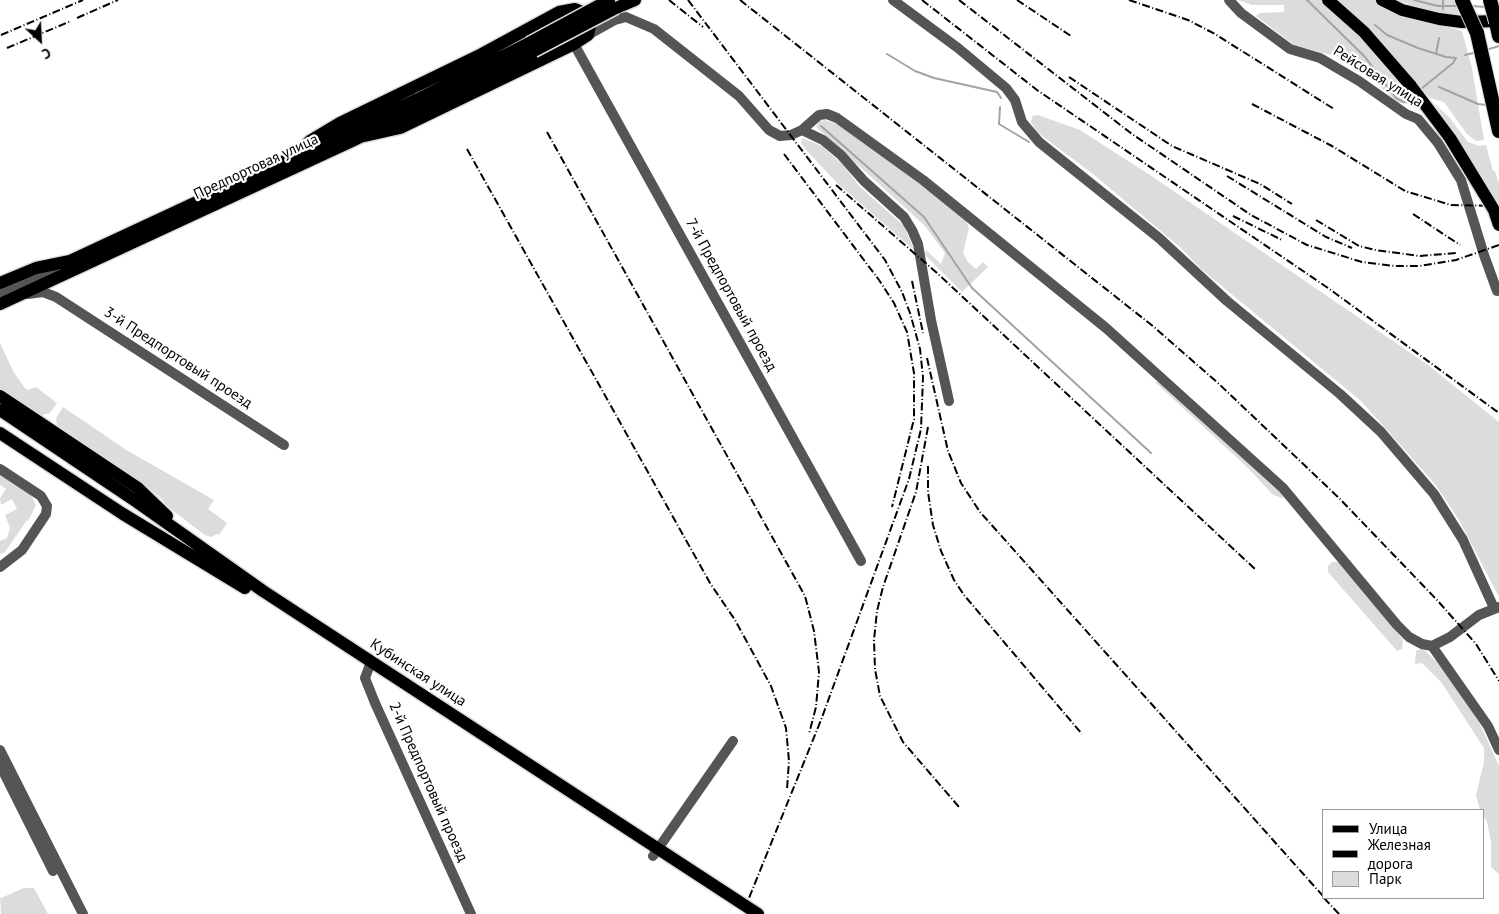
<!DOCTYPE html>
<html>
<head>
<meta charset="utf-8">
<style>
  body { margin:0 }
  #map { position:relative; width:1499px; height:914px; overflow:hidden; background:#fff; font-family:"PT Sans",sans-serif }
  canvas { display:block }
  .legend { position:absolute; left:1322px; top:809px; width:162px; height:90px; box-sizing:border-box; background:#fff; border:1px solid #999; margin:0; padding:6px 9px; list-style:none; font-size:15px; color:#000 }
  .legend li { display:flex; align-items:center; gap:10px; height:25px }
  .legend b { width:25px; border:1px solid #999 }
  .north { position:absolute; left:15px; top:15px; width:50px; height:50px; -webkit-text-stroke:4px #fff; paint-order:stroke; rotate:155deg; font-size:14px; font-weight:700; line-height:20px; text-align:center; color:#000 }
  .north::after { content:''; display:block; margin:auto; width:18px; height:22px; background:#000; clip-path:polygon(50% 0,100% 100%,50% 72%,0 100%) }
</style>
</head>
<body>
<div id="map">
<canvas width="1499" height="914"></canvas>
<ul class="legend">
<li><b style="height:6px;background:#000"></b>Улица</li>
<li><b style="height:6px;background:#000"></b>Железная дорога</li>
<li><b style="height:14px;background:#dcdcdc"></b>Парк</li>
</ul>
<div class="north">С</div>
</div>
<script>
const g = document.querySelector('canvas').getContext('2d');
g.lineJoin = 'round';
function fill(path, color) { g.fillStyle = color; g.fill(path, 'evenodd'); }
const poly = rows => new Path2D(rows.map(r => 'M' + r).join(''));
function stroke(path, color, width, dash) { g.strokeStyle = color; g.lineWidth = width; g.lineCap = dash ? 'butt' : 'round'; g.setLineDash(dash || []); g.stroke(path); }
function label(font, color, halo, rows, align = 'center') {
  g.font = font + ' "PT Sans",sans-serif'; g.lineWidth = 4.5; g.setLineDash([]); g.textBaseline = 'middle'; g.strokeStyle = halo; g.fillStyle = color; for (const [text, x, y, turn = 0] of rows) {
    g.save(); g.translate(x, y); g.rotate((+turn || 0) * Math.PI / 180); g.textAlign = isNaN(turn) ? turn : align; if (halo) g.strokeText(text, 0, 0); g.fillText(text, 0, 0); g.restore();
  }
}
const green = poly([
  [1238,0,1322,0,1358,34,1417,105,1398,103,1366,74,1346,59,1294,45,1256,16,1260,13,1284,12,1284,5,1252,5],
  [1334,0,1373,0,1401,15,1462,31,1472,68,1484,140,1476,141,1467,134,1444,102,1430,98,1395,60],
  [1398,0,1455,0,1460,18,1423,9],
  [1435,104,1449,117,1468,142,1479,146,1486,145,1493,171,1495,171,1499,184,1499,203,1495,203,1476,168],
  [1038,115,1080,130,1150,175,1428,365,1499,422,1499,597,1459,520,1435,484,1361,401,1201,269,1181,248,1093,174,1037,132,1031,122,1032,116],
  [825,120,840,125,905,172,966,221,969,228,963,253,968,262,976,269,983,262,988,267,962,292,925,255,926,250,941,264,945,253,924,225,816,127,819,121],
  [802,138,822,146,844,166,859,186,904,226,914,250,838,184,808,152,801,143],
  [0,343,14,373,25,388,28,390,36,387,57,403,50,413,41,415,0,388],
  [1159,381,1271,481,1284,497,1281,498,1272,494,1248,468,1155,382],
  [63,407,128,451,214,500,208,509,227,523,219,535,217,534,211,537,205,535,168,507,161,498,143,483,57,425,56,418],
  [0,475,31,495,36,505,28,521,27,520,5,552,0,554,0,541,7,538,10,528,5,515,17,509,12,499,1,505,0,498,6,489,0,485],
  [1332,562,1340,562,1398,634,1403,640,1402,649,1397,651,1328,572,1328,566],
  [1422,648,1440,665,1469,706,1481,726,1499,766,1499,874,1491,867,1491,842,1487,822,1483,815,1483,810,1480,810,1476,795,1484,762,1484,748,1441,682,1422,663,1415,664,1416,651],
  [24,888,34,888,48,914,1,914,0,896,1,898]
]);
const stream = poly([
  [1307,0,1365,57,1396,98,1404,102,1411,100],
  [1414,0,1438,6,1459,6],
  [1471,6,1486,7],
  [1443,9,1443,0],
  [1375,25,1387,35,1418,48,1446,57,1456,58],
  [1486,50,1499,46],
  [887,54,915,71,934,78,997,92,1001,98],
  [1436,54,1439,38],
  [1465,55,1477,52],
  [1439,87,1478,104,1487,105],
  [1421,89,1453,63,1456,58],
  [1000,107,999,124,1029,142],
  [821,126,924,217,972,288,1151,453]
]);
const minor = poly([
  [893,0,958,48,1006,88,1015,100,1022,122,1039,142,1159,238,1227,301,1340,394,1381,432,1434,494,1463,540,1494,608],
  [1229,0,1241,13,1290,49,1320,58,1359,81,1406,114,1418,119,1438,143,1461,180,1484,255,1497,291,1499,290],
  [588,35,615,20,626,17,654,29,739,96,769,130,780,136,791,135,802,130,823,140,841,155,864,181,904,217,912,230,918,244,931,320,949,401],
  [574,44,861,561],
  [802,130,819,115,827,114,837,118,923,180,1106,328,1283,488,1397,625,1409,637,1422,644,1432,646,1450,637,1479,615,1499,607],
  [0,293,55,267],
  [28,294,43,292,56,297,284,445],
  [0,469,41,496,47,506,46,514,22,550,0,567],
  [1432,646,1488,726,1499,750],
  [371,662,365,678,375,703,471,914],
  [0,750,83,914],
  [0,765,53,871],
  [653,856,733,741]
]);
const major = poly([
  [1328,0,1364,32,1411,86],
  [1382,0,1402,10,1439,19,1462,22,1499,21],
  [616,8,635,0],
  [295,155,310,141,340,123,478,56,559,12,575,9,580,11,586,17,590,26,588,35,574,44,400,128,360,137],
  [0,283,36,268,70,261,418,99,529,43],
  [0,304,352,141,534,51],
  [0,396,138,488,167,516],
  [0,410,137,502,263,591,758,914],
  [0,433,123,514,245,588]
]);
const highway = poly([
  [1496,22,1499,36],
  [1477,33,1499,131]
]);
const rail = poly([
  [669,0,703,27],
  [688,0,885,260,902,292,910,313,920,349,923,377,921,429,909,479,821,720,749,898],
  [740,0,1154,327,1219,384,1339,498,1437,600,1476,644,1499,681],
  [922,0,1037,90,1328,288,1499,413],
  [959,0,1132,134,1251,215,1307,245,1362,262,1395,266,1419,266,1456,260,1499,245],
  [1017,0,1071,36],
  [1129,0,1188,20,1215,34,1334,109],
  [77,18,118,0],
  [1,35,83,0],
  [7,48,71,21],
  [1069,77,1172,146,1260,184,1292,204],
  [1252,104,1332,146,1405,191,1451,205,1499,206],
  [547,132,805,596,814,631,819,672,816,707,809,734],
  [467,149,710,583,735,620,771,686,786,728,789,761,787,789],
  [784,154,879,280,894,303,907,332,914,373,914,419,892,507],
  [1227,176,1326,237,1352,248],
  [836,185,937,273,1255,569],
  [1413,214,1460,245],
  [1233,216,1282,240],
  [1316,220,1359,246,1375,250,1420,256,1456,253],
  [912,281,923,333],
  [927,358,948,451,961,483,980,512,1323,896],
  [928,427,916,492,883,587,877,611,874,640,875,669,880,696,903,742,959,807],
  [928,466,928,492,933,525,941,551,954,580,964,595,1082,734],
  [1324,898,1339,914]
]);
const majorBridge = poly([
  [529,43,609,0],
  [534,51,616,8],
  [1411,86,1450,138,1494,210,1499,225]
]);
const highwayBridge = poly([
  [1462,0,1477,33],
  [1490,0,1496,22]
]);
const streetNames = [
  ["Рейсовая улица",1378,77,32],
  ["Предпортовая улица",256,167,-25],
  ["7-й Предпортовый проезд",731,295,61],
  ["3-й Предпортовый проезд",178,358,33],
  ["Кубинская улица",418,673,33],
  ["2-й Предпортовый проезд",428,782,66]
];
fill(green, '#dcdcdc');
stroke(stream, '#a3a3a3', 2);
stroke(major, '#dbdbdb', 15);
stroke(highway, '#dbdbdb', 16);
stroke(minor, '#555', 10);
stroke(major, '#000', 12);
stroke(highway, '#000', 14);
stroke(rail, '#000', 2, [8, 2.5, 1, 2.5]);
stroke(majorBridge, '#dbdbdb', 15, []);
stroke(highwayBridge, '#dbdbdb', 16, []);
stroke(majorBridge, '#000', 12);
stroke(highwayBridge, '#000', 14);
label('15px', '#000', '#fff', streetNames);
</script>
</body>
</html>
